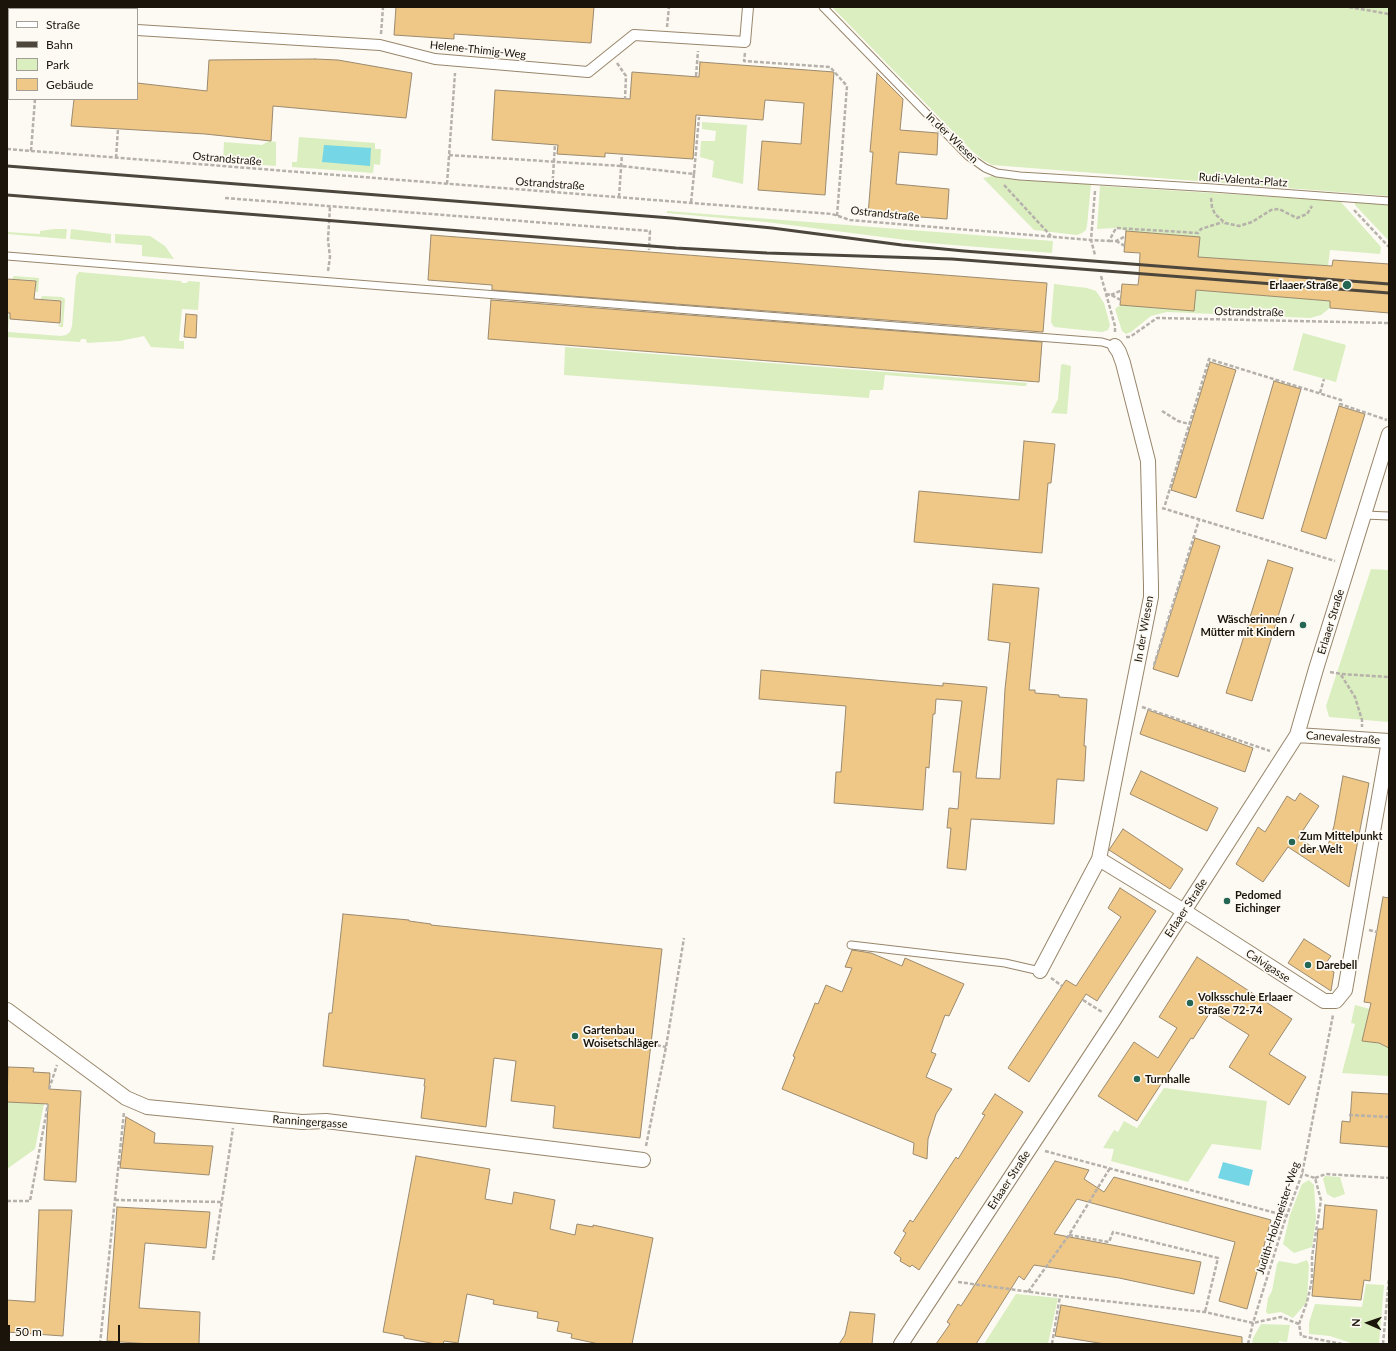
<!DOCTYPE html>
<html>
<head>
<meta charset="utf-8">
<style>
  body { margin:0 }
  #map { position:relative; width:1396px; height:1351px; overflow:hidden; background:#fdfaf4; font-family:Lato,sans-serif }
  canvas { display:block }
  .frame { position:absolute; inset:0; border:8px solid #1b140a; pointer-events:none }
  .legend { position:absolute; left:8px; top:8px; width:130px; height:92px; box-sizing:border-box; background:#fdfaf4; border:1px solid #a39e96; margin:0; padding:5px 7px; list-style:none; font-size:12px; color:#1b140a }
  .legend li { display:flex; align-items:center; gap:8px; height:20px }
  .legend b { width:20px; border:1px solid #a39e96 }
  .north { position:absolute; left:1348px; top:1303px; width:40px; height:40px; -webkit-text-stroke:3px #fdfaf4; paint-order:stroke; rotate:272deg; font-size:11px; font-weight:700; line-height:16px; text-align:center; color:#1b140a }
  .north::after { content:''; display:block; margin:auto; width:14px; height:18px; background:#1b140a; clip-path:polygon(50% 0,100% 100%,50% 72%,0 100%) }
  .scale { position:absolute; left:8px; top:1325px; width:112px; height:18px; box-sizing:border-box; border:2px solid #1b140a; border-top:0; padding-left:5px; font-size:12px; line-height:14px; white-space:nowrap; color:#1b140a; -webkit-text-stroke:3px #fdfaf4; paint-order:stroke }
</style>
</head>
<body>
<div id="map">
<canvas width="1396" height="1351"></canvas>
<div class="frame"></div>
<ul class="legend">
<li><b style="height:5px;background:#fff"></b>Straße</li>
<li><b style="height:5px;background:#4c463d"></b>Bahn</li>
<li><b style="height:11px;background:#daeebf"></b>Park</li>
<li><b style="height:11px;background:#efc786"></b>Gebäude</li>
</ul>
<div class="north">N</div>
<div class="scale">50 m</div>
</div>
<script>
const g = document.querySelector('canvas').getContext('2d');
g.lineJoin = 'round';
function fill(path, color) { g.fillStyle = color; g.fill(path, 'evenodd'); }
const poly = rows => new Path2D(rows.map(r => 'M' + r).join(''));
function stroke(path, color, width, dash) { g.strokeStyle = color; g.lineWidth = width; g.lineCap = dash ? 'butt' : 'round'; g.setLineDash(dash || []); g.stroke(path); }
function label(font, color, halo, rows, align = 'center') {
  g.font = font + ' Lato,sans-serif'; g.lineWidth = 3.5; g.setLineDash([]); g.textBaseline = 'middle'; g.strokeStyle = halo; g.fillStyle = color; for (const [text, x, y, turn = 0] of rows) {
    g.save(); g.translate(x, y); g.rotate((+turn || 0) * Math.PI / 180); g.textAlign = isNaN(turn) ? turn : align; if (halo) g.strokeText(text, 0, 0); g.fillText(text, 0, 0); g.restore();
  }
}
const green = poly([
  [832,7,1389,7,1389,196,992,165,983,160,972,151],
  [702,122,747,125,743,184,712,177,714,161,700,157,701,141,715,141,716,131,702,129],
  [299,137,375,143,375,149,381,149,380,165,374,164,373,173,292,167,292,162,297,162],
  [269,141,276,142,276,166,223,162,224,142,262,145],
  [992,176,1016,180,1091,184,1087,226,1086,230,1082,233,1077,235,1034,230,983,178],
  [1100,186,1340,201,1381,247,1380,254,1330,250,1328,266,1198,257,1200,238,1126,231,1116,228,1097,229],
  [1357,202,1389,205,1389,241,1355,205,1355,203],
  [667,211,1053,241,1052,253,929,243,766,222,667,213],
  [54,229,67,229,66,239,7,234,7,232,40,234,40,231],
  [71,229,111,234,111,243,70,239],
  [115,234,150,236,165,246,174,259,142,256,142,245,115,243],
  [79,272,181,281,182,283,187,283,188,281,200,282,198,310,182,309,179,341,184,341,184,349,151,347,144,336,120,341,87,343,86,339,81,339,80,342,7,337,7,314,9,315,8,332,61,336,66,335,70,332,72,326,76,276],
  [14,276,39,278,38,292,36,292,36,280,12,279],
  [1054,284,1087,288,1096,291,1104,303,1110,325,1108,330,1102,332,1054,327,1051,322],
  [1196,290,1330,301,1330,308,1321,315,1310,318,1167,312,1151,316,1131,332,1126,334,1122,331,1115,309,1120,305],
  [43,296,62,297,65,299,63,327,60,327,58,325,61,324,62,300,41,299,41,297],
  [1303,333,1346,345,1336,382,1293,370],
  [565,347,1027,383,1026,386,1024,386,885,375,883,390,870,390,869,398,564,375],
  [1063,364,1071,366,1067,414,1051,413,1058,399,1061,365],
  [1371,569,1389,570,1389,722,1329,717,1326,706],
  [1355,1005,1370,1009,1371,1039,1389,1048,1389,1076,1342,1073,1355,1024,1351,1023],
  [1164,1088,1267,1101,1261,1150,1212,1144,1188,1182,1111,1161,1114,1149,1103,1148,1114,1130,1118,1132,1124,1121,1137,1128],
  [7,1102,44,1104,35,1149,7,1169],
  [1325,1176,1340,1177,1345,1194,1334,1198,1327,1194,1323,1179],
  [1309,1180,1314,1185,1316,1219,1312,1247,1294,1253,1283,1244,1290,1215,1302,1184],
  [1307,1260,1309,1265,1307,1302,1293,1318,1281,1312,1268,1314,1266,1312,1268,1298,1272,1291,1277,1264,1279,1261,1296,1264],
  [1366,1284,1384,1285,1379,1344,1354,1344,1330,1336,1309,1334,1309,1323,1315,1304,1362,1307],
  [1016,1294,1058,1298,1048,1344,984,1344],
  [1261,1324,1290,1325,1287,1342,1279,1341,1279,1344,1252,1344,1253,1338]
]);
const water = poly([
  [324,145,371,148,370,166,322,162],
  [1223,1162,1253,1170,1249,1186,1218,1178]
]);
const building = poly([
  [396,7,594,7,591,43,454,34,454,39,394,35,396,7],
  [315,59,338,60,412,73,406,118,273,106,271,141,205,134,71,126,74,99,137,99,137,83,207,91,209,60,315,59],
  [700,62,834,72,825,195,758,190,762,141,801,144,804,103,765,100,763,120,696,115,693,159,605,153,605,157,557,154,558,145,492,140,495,90,630,99,632,72,699,77,700,62],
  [877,73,903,99,900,130,938,133,937,155,899,152,896,184,949,189,947,219,894,215,894,217,868,215,873,152,870,152,877,73],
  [1126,231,1200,237,1198,257,1332,266,1333,260,1389,264,1389,313,1330,308,1330,301,1196,290,1194,311,1120,305,1122,284,1138,285,1139,277,1140,253,1124,252,1126,231],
  [431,235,1047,283,1043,332,492,290,492,285,428,280,431,235],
  [7,279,36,281,34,299,61,301,60,323,10,319,10,313,7,313,7,279],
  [491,300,1042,342,1039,382,488,339,491,300],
  [186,314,197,315,196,338,184,337,186,314],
  [1210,362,1236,370,1196,498,1171,490,1210,362],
  [1274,381,1301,389,1263,519,1236,511,1274,381],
  [1339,406,1365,414,1326,539,1301,531,1339,406],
  [1024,441,1055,444,1051,483,1048,483,1042,553,914,542,919,491,1019,500,1024,441],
  [1195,538,1220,546,1178,677,1153,669,1195,538],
  [1268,560,1293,568,1252,701,1226,693,1268,560],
  [993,584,1039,588,1029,690,1035,690,1035,693,1059,695,1059,697,1087,699,1084,746,1086,746,1084,781,1057,779,1054,824,971,819,966,870,947,868,951,828,947,828,949,808,958,809,961,772,953,772,962,701,936,699,935,714,933,714,929,768,926,767,923,810,834,803,836,772,841,772,846,706,759,699,761,670,943,686,943,683,987,687,976,778,1000,779,1005,689,1010,643,988,640,993,584],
  [1148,710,1253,748,1245,772,1140,734,1148,710],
  [1141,771,1218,808,1207,831,1130,794,1141,771],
  [1343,776,1369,783,1349,887,1288,847,1263,882,1236,864,1258,827,1265,832,1287,796,1295,801,1300,793,1319,806,1298,838,1325,855,1334,826,1343,776],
  [1123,829,1183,869,1170,889,1109,850,1123,829],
  [1120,888,1156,911,1097,1001,1086,994,1029,1082,1008,1068,1066,980,1076,986,1121,917,1108,908,1120,888],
  [1383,897,1389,898,1389,1048,1379,1043,1362,1041,1371,1003,1364,1002,1383,897],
  [343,914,409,920,409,921,431,924,431,925,662,949,640,1138,553,1128,555,1106,511,1101,516,1061,494,1058,486,1127,421,1118,425,1086,424,1086,425,1079,323,1066,329,1013,332,1013,343,914],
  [1304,939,1331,956,1324,966,1334,972,1331,991,1288,963,1304,939],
  [852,950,871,953,902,966,905,958,964,984,949,1016,945,1015,931,1052,936,1054,926,1077,952,1089,936,1114,928,1139,927,1159,913,1154,914,1143,782,1089,795,1057,793,1056,812,1011,815,1003,818,1004,826,985,842,992,852,968,845,967,852,950],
  [1197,957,1292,1019,1269,1054,1306,1077,1289,1105,1229,1067,1249,1035,1211,1011,1193,1039,1191,1038,1137,1121,1098,1096,1134,1042,1158,1058,1177,1028,1159,1017,1197,957],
  [8,1067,34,1068,33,1072,50,1073,49,1089,81,1091,76,1182,44,1180,48,1104,7,1102,8,1067],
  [1352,1092,1389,1094,1389,1147,1340,1143,1342,1121,1350,1122,1352,1092],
  [995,1094,1023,1112,919,1270,912,1265,910,1267,900,1261,901,1258,894,1253,906,1233,903,1231,910,1220,913,1222,956,1157,958,1159,985,1115,982,1114,995,1094],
  [126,1117,155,1133,154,1143,213,1146,209,1175,120,1168,126,1117],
  [416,1156,490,1169,485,1199,512,1204,514,1192,555,1200,550,1229,575,1235,577,1224,593,1227,593,1225,653,1238,632,1344,599,1344,571,1338,572,1334,557,1331,559,1322,537,1318,538,1312,493,1304,494,1300,467,1294,458,1343,444,1341,443,1344,436,1344,404,1338,404,1336,383,1332,416,1156],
  [1055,1161,1089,1170,1084,1179,1104,1192,1114,1177,1271,1220,1247,1309,1219,1301,1235,1242,1077,1199,1054,1234,1201,1262,1194,1294,1119,1278,1034,1265,1024,1280,1019,1276,976,1344,936,1344,950,1324,947,1322,958,1304,961,1306,1055,1161],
  [1325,1205,1377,1210,1370,1281,1364,1280,1361,1300,1312,1296,1318,1229,1323,1229,1325,1205],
  [117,1207,210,1212,206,1248,145,1243,139,1308,200,1312,199,1344,151,1344,107,1341,117,1207],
  [39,1210,72,1210,63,1336,7,1332,7,1300,35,1302,39,1210],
  [1061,1305,1242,1337,1242,1344,1105,1344,1055,1336,1061,1305],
  [850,1312,875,1314,872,1344,839,1344,845,1335,850,1312]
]);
const path = poly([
  [1349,7,1389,14],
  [667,27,669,7],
  [381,34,383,7],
  [745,53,744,61,830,67,847,86,837,216],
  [617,63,626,76,625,99],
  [696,76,698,51],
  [7,149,832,214,850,220,1091,240,1109,241,1116,228,1198,233,1201,229,1223,222],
  [31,151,35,99],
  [449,155,621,166,694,174,691,203],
  [116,158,118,129],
  [694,174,699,117],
  [447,184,455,73],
  [1004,185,1051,236],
  [1095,191,1091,240,1095,255],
  [552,192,555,144],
  [619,197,622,154],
  [225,198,650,231,649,250],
  [1211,198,1212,207,1215,214,1225,223,1239,226,1252,222,1271,210,1279,209,1297,218,1307,214,1312,206],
  [1354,210,1389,247],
  [1109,241,1116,241,1126,236],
  [1116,241,1125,246],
  [328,271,330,257,328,240,330,206],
  [1101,276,1115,326,1115,334],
  [1106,294,1111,295,1121,300],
  [1111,295,1122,290],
  [1126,337,1130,337,1157,318,1389,323],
  [1320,393,1324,379],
  [1162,411,1178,421,1189,424],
  [1165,505,1209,359,1341,400,1340,404,1387,420],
  [1162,508,1335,561],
  [1154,665,1199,520],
  [1330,672,1341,674,1389,677],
  [1341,675,1355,697,1362,720,1362,727],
  [1142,707,1270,751],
  [1369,930,1377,932],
  [1051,978,1062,986],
  [1083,1000,1102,1012],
  [651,1044,666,1047],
  [49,1089,57,1065],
  [1349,1115,1389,1117],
  [646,1146,666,1047,684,938],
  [1045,1151,1287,1216],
  [1315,1178,1326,1174,1389,1178],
  [115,1200,222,1202],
  [7,1201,30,1201,48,1104],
  [1069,1235,1109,1242,1113,1232,1218,1258,1205,1312],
  [213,1260,233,1128],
  [958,1282,1060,1296,1205,1312,1253,1323,1281,1317,1299,1324,1301,1336,1342,1344],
  [1028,1292,1069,1235,1110,1168],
  [1299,1324,1307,1302,1312,1280,1312,1257,1321,1200,1315,1178,1302,1174],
  [100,1344,124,1112],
  [1052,1344,1060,1296],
  [1248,1344,1253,1323,1284,1223,1302,1174,1333,1015],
  [1383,1344,1389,1278]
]);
const service = poly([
  [823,7,968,156,985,168,997,173,1020,176,1213,188,1389,201],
  [7,256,420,289,1102,342,1115,346],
  [1364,515,1389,516],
  [851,945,1005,963,1040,971]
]);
const pedestrian = poly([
  [7,21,9,21],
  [137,30,380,45,435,59,588,72,634,35,745,42,748,7]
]);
const minor = poly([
  [1297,735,1389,741],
  [1099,859,1184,911,1324,1001,1336,1001,1345,990,1389,741],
  [1040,971,1099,859,1151,597,1151,586,1148,461,1123,363,1119,352,1115,346],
  [7,1010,126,1098,147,1107,302,1122,326,1121,643,1160],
  [901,1344,1114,1020,1297,735,1316,669,1389,434]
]);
const rail = poly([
  [7,166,671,218,772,228,902,245,964,251,1389,284],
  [7,195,676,248,767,253,952,259,1389,293]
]);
const markers = [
  [1347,285,5,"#246553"],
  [1303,625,4,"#246553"],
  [1292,842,4,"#246553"],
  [1227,901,4,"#246553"],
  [1308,965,4,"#246553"],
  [1190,1003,4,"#246553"],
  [575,1036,4,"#246553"],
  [1137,1079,4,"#246553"]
];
const streetNames = [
  ["Helene-Thimig-Weg",478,50,6],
  ["In der Wiesen",952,138,44],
  ["Ostrandstraße",227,159,5],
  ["Rudi-Valenta-Platz",1243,180,4],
  ["Ostrandstraße",550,184,4],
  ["Ostrandstraße",885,214,6],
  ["Ostrandstraße",1249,312,1],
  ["Erlaaer Straße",1331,622,-73],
  ["In der Wiesen",1144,629,-80],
  ["Canevalestraße",1343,738,4],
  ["Erlaaer Straße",1186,908,-57],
  ["Calvigasse",1268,966,33],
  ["Ranningergasse",310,1122,4],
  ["Erlaaer Straße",1009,1180,-57],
  ["Judith-Holzmeister-Weg",1278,1218,-72]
];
const poiNames = [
  ["Erlaaer Straße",1338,285,"right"],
  ["Wäscherinnen /",1295,619,"right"],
  ["Mütter mit Kindern",1295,632,"right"],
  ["Zum Mittelpunkt",1300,836],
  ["der Welt",1300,849],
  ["Pedomed",1235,895],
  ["Eichinger",1235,908],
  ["Darebell",1316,965],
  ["Volksschule Erlaaer",1198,997],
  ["Straße 72-74",1198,1010],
  ["Gartenbau",583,1030],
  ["Woisetschläger",583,1043],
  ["Turnhalle",1145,1079]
];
fill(green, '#daeebf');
fill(water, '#75d6e5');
fill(building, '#efc786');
stroke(building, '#9b8a6e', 1);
stroke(service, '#98866b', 9);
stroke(pedestrian, '#98866b', 12);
stroke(minor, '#98866b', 16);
stroke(path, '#b6b1aa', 2.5, [4, 2]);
stroke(service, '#fff', 7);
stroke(pedestrian, '#fff', 10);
stroke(minor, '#fff', 14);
stroke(rail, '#4c463d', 3);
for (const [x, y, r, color] of markers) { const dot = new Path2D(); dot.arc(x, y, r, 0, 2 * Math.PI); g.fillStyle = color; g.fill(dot); stroke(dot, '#fdfaf4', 1.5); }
label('11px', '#1b140a', '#fdfaf4', streetNames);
label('bold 11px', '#1b140a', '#fdfaf4', poiNames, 'left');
</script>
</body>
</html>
